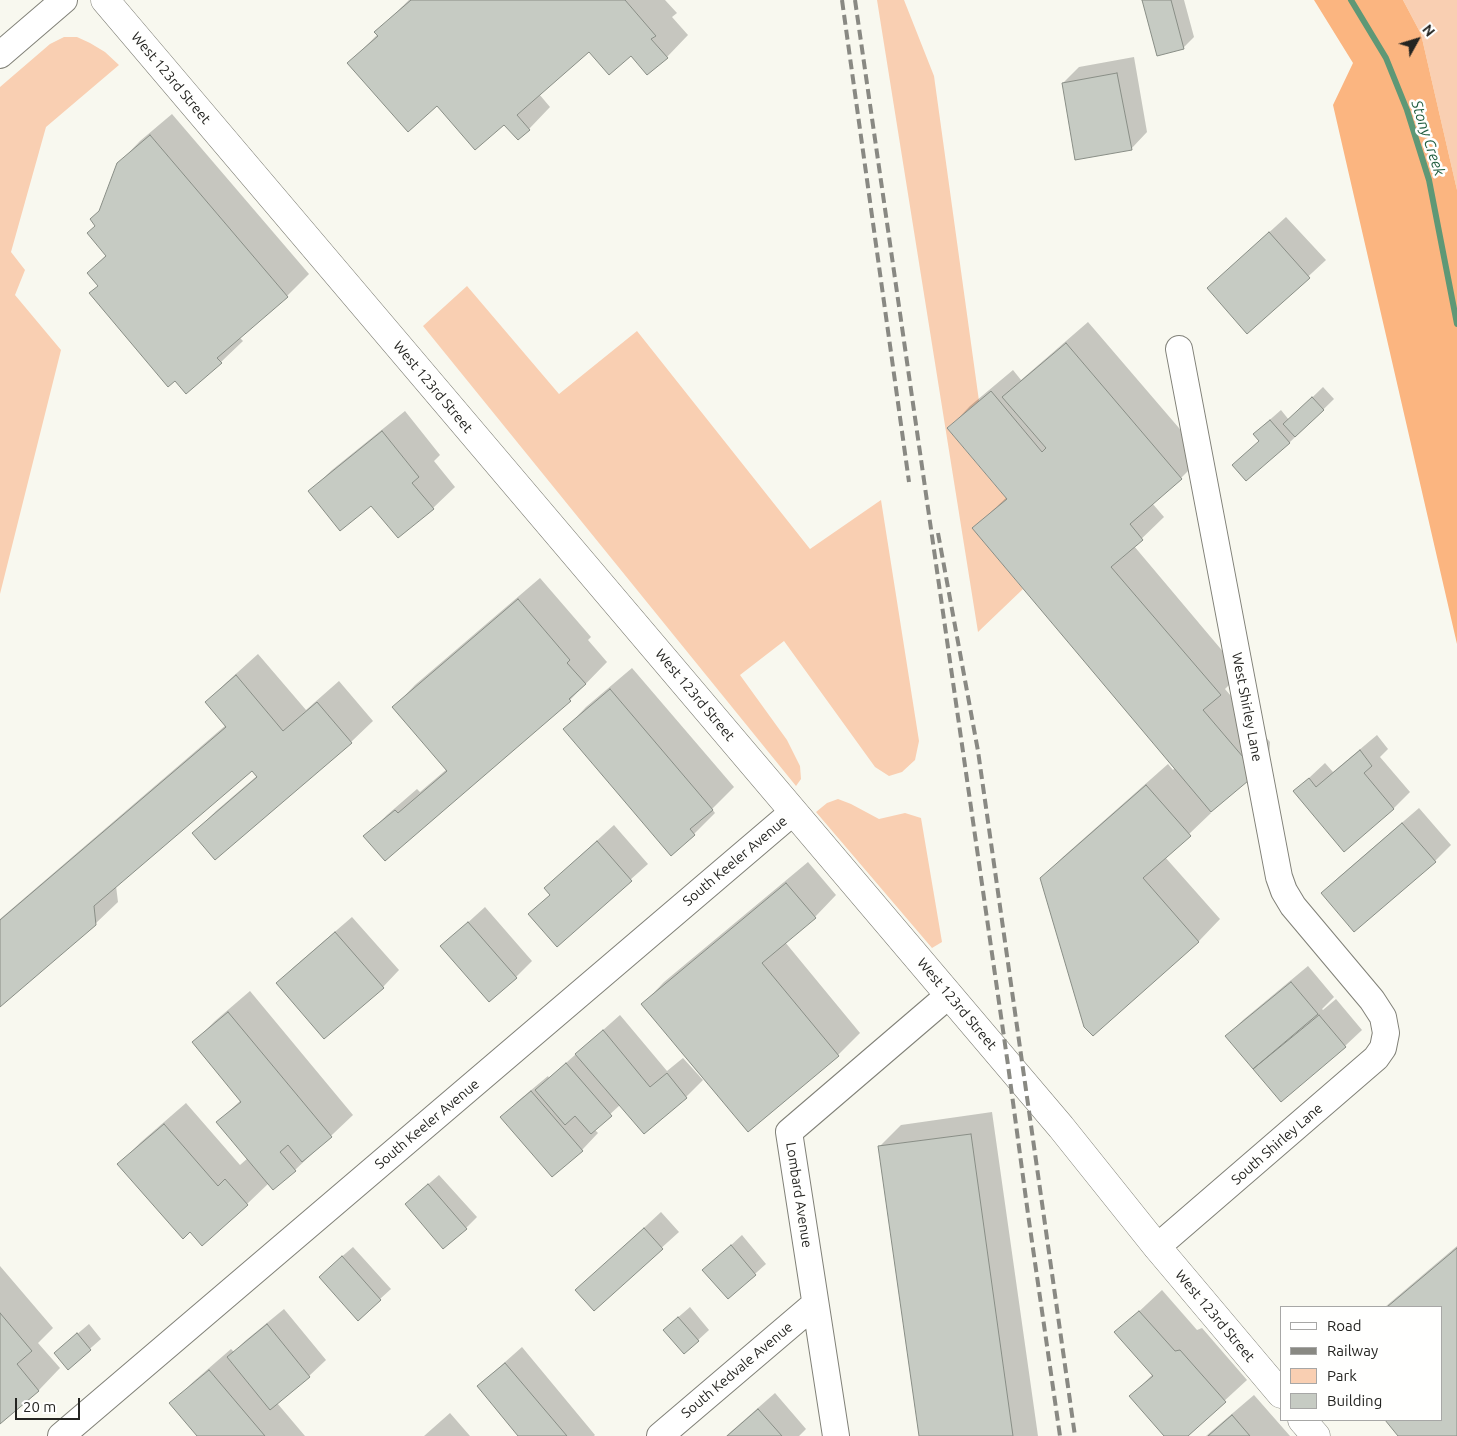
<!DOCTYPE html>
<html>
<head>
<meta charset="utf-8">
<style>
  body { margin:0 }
  #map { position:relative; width:1457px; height:1436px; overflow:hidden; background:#f8f8ef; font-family:Ubuntu,sans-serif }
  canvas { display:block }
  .legend { position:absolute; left:1280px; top:1306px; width:162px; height:115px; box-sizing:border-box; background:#fffffe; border:1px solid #a7a7a6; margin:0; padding:6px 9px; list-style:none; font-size:15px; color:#242421 }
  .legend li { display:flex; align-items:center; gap:10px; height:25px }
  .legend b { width:25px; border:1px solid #a7a7a6 }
  .north { position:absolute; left:1392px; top:15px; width:50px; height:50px; -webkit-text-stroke:4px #fffffe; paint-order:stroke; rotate:51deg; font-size:14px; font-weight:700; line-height:20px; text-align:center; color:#242421 }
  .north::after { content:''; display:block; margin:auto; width:18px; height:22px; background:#242421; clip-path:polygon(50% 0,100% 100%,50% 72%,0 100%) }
  .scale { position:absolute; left:15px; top:1398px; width:65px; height:22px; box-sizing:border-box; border:2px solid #242421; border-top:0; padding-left:6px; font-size:15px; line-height:18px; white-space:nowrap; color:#242421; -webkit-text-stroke:4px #fffffe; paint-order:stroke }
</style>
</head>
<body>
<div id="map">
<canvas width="1457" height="1436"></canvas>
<ul class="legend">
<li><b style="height:6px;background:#fff"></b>Road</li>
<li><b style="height:6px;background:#898983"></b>Railway</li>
<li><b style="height:14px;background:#f9cfb2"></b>Park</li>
<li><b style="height:14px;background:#c6cbc3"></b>Building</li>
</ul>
<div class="north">N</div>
<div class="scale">20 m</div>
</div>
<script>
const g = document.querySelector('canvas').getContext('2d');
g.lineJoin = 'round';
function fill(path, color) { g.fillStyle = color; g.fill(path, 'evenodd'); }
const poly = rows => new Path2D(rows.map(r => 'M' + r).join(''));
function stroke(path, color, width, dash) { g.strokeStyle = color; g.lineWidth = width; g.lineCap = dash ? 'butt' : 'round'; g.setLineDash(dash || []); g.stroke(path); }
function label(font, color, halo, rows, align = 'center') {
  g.font = font + ' Ubuntu,sans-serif'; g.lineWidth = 5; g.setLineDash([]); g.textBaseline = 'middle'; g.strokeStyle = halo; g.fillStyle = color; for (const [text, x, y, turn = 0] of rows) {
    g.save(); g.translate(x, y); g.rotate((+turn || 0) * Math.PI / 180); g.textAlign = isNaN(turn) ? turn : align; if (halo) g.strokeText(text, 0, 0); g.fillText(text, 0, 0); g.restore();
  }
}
const green = poly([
  [877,0,904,0,934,76,979,401,947,428,1007,499,973,528,1023,589,978,632],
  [1403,0,1457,0,1457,190,1421,34],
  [64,37,77,37,90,43,105,52,119,65,46,127,11,252,25,270,15,295,61,350,0,594,0,87,50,44],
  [467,286,559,394,637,331,810,549,881,500,919,741,915,760,902,772,889,776,875,767,784,641,740,675,787,740,800,766,801,779,796,786,423,326],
  [838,799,851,804,879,819,905,813,921,818,942,942,932,948,816,812,827,803]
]);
const forest = poly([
  [1314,0,1403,0,1421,34,1457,190,1457,644,1333,105,1353,63]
]);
const shadow = poly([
  [409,0,665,0,677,13,672,17,688,35,667,57,589,50,539,94,550,107,529,129,438,104,349,63,378,34,376,32],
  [1144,0,1184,0,1194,37,1183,48],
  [1134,57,1147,132,1131,149,1063,83,1079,67],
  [172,114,309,274,287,296,239,337,243,341,221,362,99,285,89,273,107,254,97,225,118,164,140,141],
  [1286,217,1326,260,1248,332,1208,288],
  [1088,322,1203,456,1181,478,1152,503,1164,517,1134,546,1241,673,1225,689,1270,742,1269,758,1247,780,1210,811,1211,813,1165,857,1220,919,1199,941,1093,1034,1042,878,1064,856,1168,764,1173,770,1175,768,974,528,1007,497,949,428,970,406,1013,370,1021,380],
  [1323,387,1334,399,1289,443,1260,440,1265,424,1281,410,1289,420],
  [405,411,440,455,434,461,455,487,433,508,372,504,310,491,332,470],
  [540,578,591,637,588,640,607,662,570,700,385,859,365,837,387,815,417,789,420,792,447,769,394,707,415,685],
  [258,654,306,710,339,681,373,721,351,742,194,833,216,811,258,775,252,769,116,886,118,902,95,924,0,1006,0,919,226,725,206,702,228,681],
  [632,668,734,787,712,809,715,813,694,834,565,729,586,707],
  [1377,735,1388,749,1380,757,1410,792,1393,809,1295,791,1325,763,1333,772],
  [1419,808,1451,845,1435,861,1322,893,1339,877],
  [614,825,648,864,557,945,530,914,551,894,545,888],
  [808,862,836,895,815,917,785,942,860,1033,838,1055,748,1130,643,1004,664,982],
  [485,907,532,961,516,977,442,946],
  [352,917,399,970,383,987,324,1037,278,983,294,967],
  [1308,966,1334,997,1322,1009,1323,1010,1336,999,1362,1030,1345,1046,1281,1100,1255,1069,1267,1057,1227,1036,1243,1020],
  [250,991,353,1115,295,1170,269,1183,247,1204,190,1231,119,1164,141,1142,186,1103,240,1165,248,1158,218,1122,241,1100,193,1043,215,1021],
  [620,1015,667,1071,683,1058,703,1080,686,1097,644,1133,620,1105,594,1129,598,1133,582,1150,502,1117,518,1101,548,1076,549,1078],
  [992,1112,1038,1436,920,1436,879,1147,901,1125],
  [439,1175,477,1217,466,1228,417,1194],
  [661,1212,679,1232,594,1309,577,1290],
  [742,1235,766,1264,728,1298,715,1260],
  [1457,1246,1457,1436,1400,1436,1386,1420,1441,1420,1441,1307,1385,1307],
  [353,1247,391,1289,380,1299,331,1266],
  [0,1266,53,1328,38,1343,60,1368,39,1390,0,1423],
  [1162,1290,1197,1330,1202,1328,1247,1380,1186,1436,1166,1436,1131,1396,1153,1374,1116,1333],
  [690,1307,709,1330,684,1353,675,1320],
  [284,1309,326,1360,309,1376,277,1403,305,1436,198,1436,171,1404,193,1382,231,1349,234,1352,245,1341],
  [89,1324,101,1339,68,1368,55,1353],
  [522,1347,595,1435,594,1436,520,1436,478,1386],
  [775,1393,806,1429,799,1436,726,1436],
  [1254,1395,1290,1436,1206,1436],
  [450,1413,470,1436,424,1436]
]);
const stream = poly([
  [1351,0,1386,58,1407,110,1429,180,1457,324]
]);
const building = poly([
  [411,0,625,0,656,36,651,39,668,58,647,75,631,56,609,75,589,52,517,115,530,130,518,140,504,125,475,150,437,106,408,132,347,63,378,36,374,32,411,0],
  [1142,0,1171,0,1184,49,1157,56,1142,0],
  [1117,73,1132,150,1075,160,1062,83,1117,73],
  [150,135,288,297,217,358,222,363,186,394,175,381,168,387,89,293,98,286,87,273,106,256,87,233,95,226,90,219,99,211,117,163,150,135],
  [1269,232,1310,278,1247,334,1207,288,1269,232],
  [1066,343,1182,479,1130,524,1143,540,1111,567,1221,695,1203,710,1249,764,1248,781,1211,812,972,528,1007,499,947,428,991,391,1042,452,1046,448,1002,397,1066,343],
  [1312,397,1324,410,1295,437,1283,424,1312,397],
  [1270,420,1290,443,1246,481,1232,465,1259,441,1253,434,1270,420],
  [382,431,419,477,412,483,434,509,398,538,371,506,340,531,308,491,382,431],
  [518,599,570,660,567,663,586,684,569,699,571,701,385,861,363,836,395,810,398,813,447,771,392,707,518,599],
  [236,675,283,731,317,702,352,743,215,860,192,833,257,777,252,771,94,906,96,925,0,1007,0,920,226,727,205,702,236,675],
  [610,689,713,810,690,829,695,835,671,856,563,729,610,689],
  [1360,750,1372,766,1364,773,1394,809,1344,852,1293,791,1309,778,1316,787,1360,750],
  [1146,785,1191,836,1143,878,1199,942,1093,1036,1084,1027,1040,878,1146,785],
  [1402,823,1436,862,1354,932,1321,893,1402,823],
  [597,841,632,881,557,947,528,914,550,895,544,888,597,841],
  [786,883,816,918,762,963,839,1056,748,1132,641,1004,786,883],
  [468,922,517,978,489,1002,440,946,468,922],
  [335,932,384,988,324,1039,276,983,335,932],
  [1291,982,1318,1014,1253,1069,1225,1036,1291,982],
  [228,1012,332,1137,302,1162,288,1145,280,1152,296,1171,273,1190,216,1122,241,1102,192,1042,228,1012],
  [1319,1015,1346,1047,1281,1102,1253,1069,1319,1015],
  [603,1030,650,1087,667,1073,687,1098,644,1134,575,1054,603,1030],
  [566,1063,612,1116,591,1134,575,1116,565,1125,535,1090,566,1063],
  [531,1091,583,1151,552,1177,500,1117,531,1091],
  [164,1124,218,1186,225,1179,248,1205,202,1246,190,1232,183,1239,117,1164,164,1124],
  [971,1134,1013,1436,919,1436,878,1146,971,1134],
  [428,1184,467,1229,443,1249,405,1204,428,1184],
  [644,1228,663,1249,594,1311,575,1290,644,1228],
  [731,1245,756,1275,728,1299,702,1270,731,1245],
  [1457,1248,1457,1436,1398,1436,1385,1420,1441,1420,1441,1307,1387,1307,1457,1248],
  [342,1256,381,1300,358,1321,319,1277,342,1256],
  [1139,1311,1175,1351,1180,1350,1226,1402,1188,1436,1164,1436,1129,1396,1153,1376,1114,1332,1139,1311],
  [0,1313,32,1351,17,1364,39,1391,0,1424,0,1313],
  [678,1317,699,1341,684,1354,663,1330,678,1317],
  [267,1324,310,1377,270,1410,227,1357,267,1324],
  [77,1333,91,1350,68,1370,54,1353,77,1333],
  [505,1363,567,1436,518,1436,477,1386,505,1363],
  [209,1370,265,1436,197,1436,169,1403,209,1370],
  [758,1409,782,1436,727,1436,758,1409],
  [1232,1415,1250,1436,1208,1436,1232,1415]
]);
const street = poly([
  [0,55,64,0],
  [1157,1247,1376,1058,1383,1048,1386,1033,1383,1017,1372,1000,1293,906,1284,891,1279,877,1179,349],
  [61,1436,793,812],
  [660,1436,815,1304],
  [836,1436,789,1132,949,995]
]);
const secondary = poly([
  [105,0,1061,1127,1157,1247,1281,1394],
  [1302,1420,1316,1436]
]);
const rail = poly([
  [842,0,909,482],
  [855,0,1008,1065,1028,1214,1060,1436],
  [938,533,978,751,1075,1436]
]);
const streetNames = [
  ["West 123rd Street",171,78,50],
  ["West 123rd Street",433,387,50],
  ["West 123rd Street",695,695,50],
  ["West Shirley Lane",1247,707,79],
  ["South Keeler Avenue",735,861,-40],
  ["West 123rd Street",957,1004,50],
  ["South Keeler Avenue",427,1124,-40],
  ["South Shirley Lane",1277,1144,-41],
  ["Lombard Avenue",799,1195,81],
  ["West 123rd Street",1215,1316,50],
  ["South Kedvale Avenue",737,1370,-40]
];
const waterNames = [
  ["Stony Creek",1428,138,72]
];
fill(green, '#f9cfb2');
fill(forest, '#fbb580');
fill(shadow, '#0003');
stroke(stream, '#5e9876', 6);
fill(building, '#c6cbc3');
stroke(building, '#898e86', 1);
stroke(street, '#818178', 28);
stroke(secondary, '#818178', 29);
stroke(street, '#fff', 26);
stroke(secondary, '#fff', 28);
stroke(rail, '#898983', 4, [10, 5]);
label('14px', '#242421', '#fffffe', streetNames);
label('italic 15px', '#1f5c3d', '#fffffe', waterNames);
</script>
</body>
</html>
